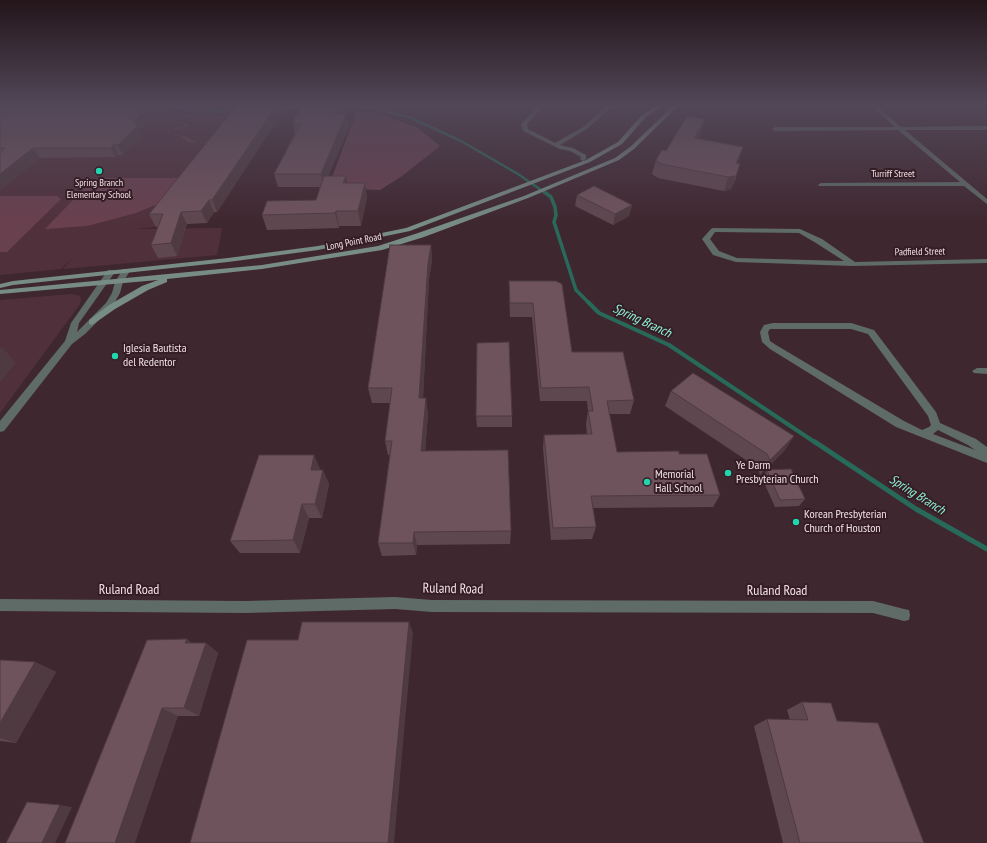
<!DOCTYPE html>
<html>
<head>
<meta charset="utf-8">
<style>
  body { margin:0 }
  canvas { display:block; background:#3f272f }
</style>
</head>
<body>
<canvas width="987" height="843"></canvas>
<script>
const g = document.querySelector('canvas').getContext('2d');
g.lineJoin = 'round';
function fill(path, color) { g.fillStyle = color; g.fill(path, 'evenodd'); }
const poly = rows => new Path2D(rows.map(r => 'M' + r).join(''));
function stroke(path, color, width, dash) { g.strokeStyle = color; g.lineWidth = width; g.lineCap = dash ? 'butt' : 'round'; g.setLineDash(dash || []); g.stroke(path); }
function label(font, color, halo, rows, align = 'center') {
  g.font = font + ' "PT Sans Narrow",sans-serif'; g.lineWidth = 4; g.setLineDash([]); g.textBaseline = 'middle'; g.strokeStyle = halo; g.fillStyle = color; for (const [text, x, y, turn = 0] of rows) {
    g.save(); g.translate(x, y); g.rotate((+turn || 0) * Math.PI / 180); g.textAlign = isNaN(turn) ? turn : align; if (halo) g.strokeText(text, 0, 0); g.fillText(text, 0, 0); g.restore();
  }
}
const built = poly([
  [0,105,141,105,188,113,242,115,154,227,134,229,222,228,217,255,63,269,74,256,61,269,0,275],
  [72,294,80,296,81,300,80,304,0,413,0,300]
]);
const green = poly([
  [357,111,378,113,418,128,440,146,402,176,380,190,328,188],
  [177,115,199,118,230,117,209,143,197,143,188,142,181,136,167,134,169,130,184,126,184,124,165,121,166,118],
  [177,116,200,119,228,118,208,142,197,143,185,136,169,134,170,131,185,127,188,124,168,121,170,117],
  [100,178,189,178,160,203,136,213,87,226,45,229,92,180],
  [0,196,57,196,61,199,7,252,0,252]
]);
const streamFar3 = poly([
  [159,105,189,110,237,112],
  [334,105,371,108,409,117,461,141,518,174,544,192],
  [272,111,306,106]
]);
const streamFar2 = poly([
  [543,191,551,197,555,207,556,215,554,222,576,290,589,303]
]);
const streamFar1 = poly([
  [588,302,599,313,669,345,816,443]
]);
const stream = poly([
  [815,442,916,509,987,549]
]);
const minor = poly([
  [540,105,545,105,527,124,528,129,555,143,583,127,608,105,614,105,587,129,560,145,573,148,586,155,586,159,583,161,580,159,581,157,570,151,560,149,523,131,521,124,540,105],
  [870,105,875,105,901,127,987,126,987,130,905,130,987,199,987,204,964,186,819,186,818,185,821,183,960,182,898,130,775,131,772,129,775,127,895,127,870,105],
  [713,228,800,229,822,239,855,262,987,259,987,263,853,266,736,262,713,255,702,239,711,229,713,228],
  [715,232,799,233,816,243,844,261,737,258,719,251,710,239,715,232],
  [773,323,851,323,874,330,936,412,940,423,976,439,987,447,987,463,896,427,770,349,762,342,760,332,764,325,773,323],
  [770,329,851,329,868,334,928,416,931,425,929,427,922,430,904,421,776,345,770,341,768,332,770,329],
  [938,430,968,445,975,450,933,434,938,430],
  [977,368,987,368,987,374,974,373,972,371,977,368],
  [395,597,432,600,873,601,904,609,909,610,910,615,909,620,904,621,873,613,432,612,395,609,245,613,0,611,0,599,245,601,395,597]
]);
const tertiary = poly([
  [123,269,129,269,130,271,123,282,120,293,112,307,85,334,72,344,4,431,0,432,0,421,65,341,71,323,108,270,114,270,115,272,79,323,77,332,106,303,112,293,115,282,123,269]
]);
const secondary = poly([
  [657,105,663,105,645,118,622,144,590,162,410,231,318,250,228,262,13,285,0,288,0,284,13,281,228,258,318,246,406,228,586,160,618,142,641,116,657,105],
  [674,105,679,105,634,149,619,160,528,198,424,237,382,250,262,269,167,279,167,282,148,290,115,309,92,325,89,324,89,320,109,305,142,286,158,280,0,294,0,290,262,265,378,246,418,233,524,196,615,158,630,147,674,105]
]);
const wall = poly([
  [345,110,343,114,349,126,328,176,346,176,347,183,367,197,361,226,339,226,339,228,267,230,262,215,316,200,320,187,278,187,274,174,295,133,293,124,293,121],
  [0,111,145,126,139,129,142,136,123,155,118,155,116,157,40,158,0,190],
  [280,116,217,212,214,212,207,223,187,224,177,256,158,258,151,245,158,227,156,227,149,214],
  [701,132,698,138,743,147,737,164,736,178,731,189,724,191,658,178,652,174,656,160,666,151],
  [577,195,632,205,629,216,613,225,575,206],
  [431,245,432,260,429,279,423,398,428,413,425,451,511,531,510,544,417,545,416,555,382,556,378,543,390,455,388,455,385,441,390,403,372,403,368,388],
  [509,281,556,281,572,352,634,400,630,414,609,414,617,452,679,454,720,495,713,507,593,508,596,527,592,539,551,540,543,448,544,435,587,434,586,424,588,411,587,401,540,401,532,317,510,317,509,294],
  [671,391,794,436,784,451,760,475,758,468,665,406],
  [476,416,512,416,512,427,477,427],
  [314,455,320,470,329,484,322,518,309,518,300,553,240,553,230,541],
  [767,470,805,499,799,506,775,507,762,478],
  [187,639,191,643,206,643,218,653,199,716,178,716,65,843],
  [0,660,35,662,56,672,16,743,0,741],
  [802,702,837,721,924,843,783,843,754,726,767,719,790,720,787,710]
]);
const shadedWall = poly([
  [277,105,280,116,217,212,212,200],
  [339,105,344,105,345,110,336,126,334,114],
  [346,114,349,126,324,187,321,174],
  [140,117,145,126,139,129,142,136,123,155,118,145,134,120],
  [705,119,701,132,691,151,694,138],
  [113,145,118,155,116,157,111,148],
  [743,147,738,160,731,177,740,164,731,189,724,191,728,177,736,163],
  [33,148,40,158,0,190,0,174],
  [346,176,349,190,343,183],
  [365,183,367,197,361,226,358,211],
  [209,200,214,212,207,223,201,211],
  [632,205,629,216,613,225,615,214],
  [336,211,339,226,339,228,335,213],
  [181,212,187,224,177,256,171,243],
  [431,245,432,260,429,279,422,413,419,398,428,264],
  [2,347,16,363,0,382,0,349],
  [426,398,428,413,424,465,421,451],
  [794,436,784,451,760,475,770,460],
  [314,455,320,469,317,484,311,470],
  [323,470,329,484,322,518,315,504],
  [302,504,309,518,300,553,293,540],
  [414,532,417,545,416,555,413,543],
  [409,622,413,633,394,843,388,843],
  [187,639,200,650,185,643],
  [206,643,218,653,199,716,184,708],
  [35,662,56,672,16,743,0,738,0,723],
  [162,708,178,716,135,843,115,843],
  [60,805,72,807,55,843,42,843]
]);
const building = poly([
  [91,105,124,105,135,107,140,117,134,120,138,126,118,145,113,145,111,148,33,148,0,174,0,153,5,148,0,148,0,111,3,108,84,108,91,105],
  [237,105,277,105,212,200,209,200,201,211,181,212,171,243,151,245,163,214,149,214,237,105],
  [302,105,339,105,334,114,346,114,321,174,274,174,301,124,293,124,295,121,293,121,302,105],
  [687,116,705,119,694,138,743,147,736,163,740,164,736,176,728,177,661,164,656,160,662,150,666,151,687,116],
  [324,176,346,176,343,183,365,183,358,211,336,211,335,213,262,215,267,201,316,200,324,176],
  [594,186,632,205,615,214,577,195,594,186],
  [390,245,431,245,428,264,419,398,426,398,421,451,508,450,511,531,414,532,413,543,378,543,392,441,385,441,392,388,368,388,390,245],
  [509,281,556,281,562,284,572,352,623,352,634,400,607,401,617,452,679,451,679,454,707,454,720,495,591,496,596,527,553,528,544,435,592,434,588,411,593,411,589,387,541,388,533,303,510,303,509,281],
  [509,342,512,416,476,416,477,343,509,342],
  [693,373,794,436,770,460,767,454,671,391,693,373],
  [259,455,314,455,311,470,323,470,315,504,302,504,293,540,230,541,259,455],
  [791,469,805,499,780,500,767,470,791,469],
  [302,622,409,622,388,843,190,843,247,640,298,640,302,622],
  [187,639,185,643,206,643,184,708,162,708,115,843,65,843,147,640,187,639],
  [0,660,35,662,0,723,0,660],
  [802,702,831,703,837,721,878,723,924,843,800,843,767,719,808,720,802,702],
  [27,802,60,805,42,843,6,843,27,802]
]);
const markers = [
  [99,171,4,"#22d5af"],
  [115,356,4,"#22d5af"],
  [728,473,4,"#22d5af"],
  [647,482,4,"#22d5af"],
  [796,522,4,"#22d5af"]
];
const farStreetnames = [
  ["Turriff Street",893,174],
  ["Long Point Road",354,242,-11],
  ["Padfield Street",920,252,-1]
];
const farPoinames = [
  ["Spring Branch",99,183],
  ["Elementary School",99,195]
];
const poiNames = [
  ["Iglesia Bautista",123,349],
  ["del Redentor",123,363],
  ["Ye Darm",736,466],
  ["Presbyterian Church",736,480],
  ["Memorial",655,475],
  ["Hall School",655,489],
  ["Korean Presbyterian",804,515],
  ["Church of Houston",804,529]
];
const waterNames = [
  ["Spring Branch",642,321,25],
  ["Spring Branch",917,495,32]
];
const nearStreetnames = [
  ["Ruland Road",453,589,1],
  ["Ruland Road",129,590],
  ["Ruland Road",777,591]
];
fill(built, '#50313b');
fill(green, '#69404e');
stroke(streamFar3, '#286a59', 2.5);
stroke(streamFar2, '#286a59', 3.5);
stroke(streamFar1, '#286a59', 4);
stroke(stream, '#286a59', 5);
fill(minor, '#5e6b66');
fill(tertiary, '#5e6b66');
fill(secondary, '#778c85');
fill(wall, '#5f474f');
fill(shadedWall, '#4e3a40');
fill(building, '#6f535c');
stroke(building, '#4e3a40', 1);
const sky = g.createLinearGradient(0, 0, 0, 223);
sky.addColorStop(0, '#23151a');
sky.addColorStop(0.47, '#524758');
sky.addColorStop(1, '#52475800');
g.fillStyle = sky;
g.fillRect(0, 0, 987, 223);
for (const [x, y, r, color] of markers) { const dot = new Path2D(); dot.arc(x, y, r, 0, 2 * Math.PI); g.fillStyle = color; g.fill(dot); stroke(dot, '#341d25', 1.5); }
label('10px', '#f2e2e6', '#341d25', farStreetnames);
label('10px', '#f2e2e6', '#341d25', farPoinames);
label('12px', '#f2e2e6', '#341d25', poiNames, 'left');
label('italic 13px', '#8df0d4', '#341d25', waterNames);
label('14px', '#f2e2e6', '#341d25', nearStreetnames);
</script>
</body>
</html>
